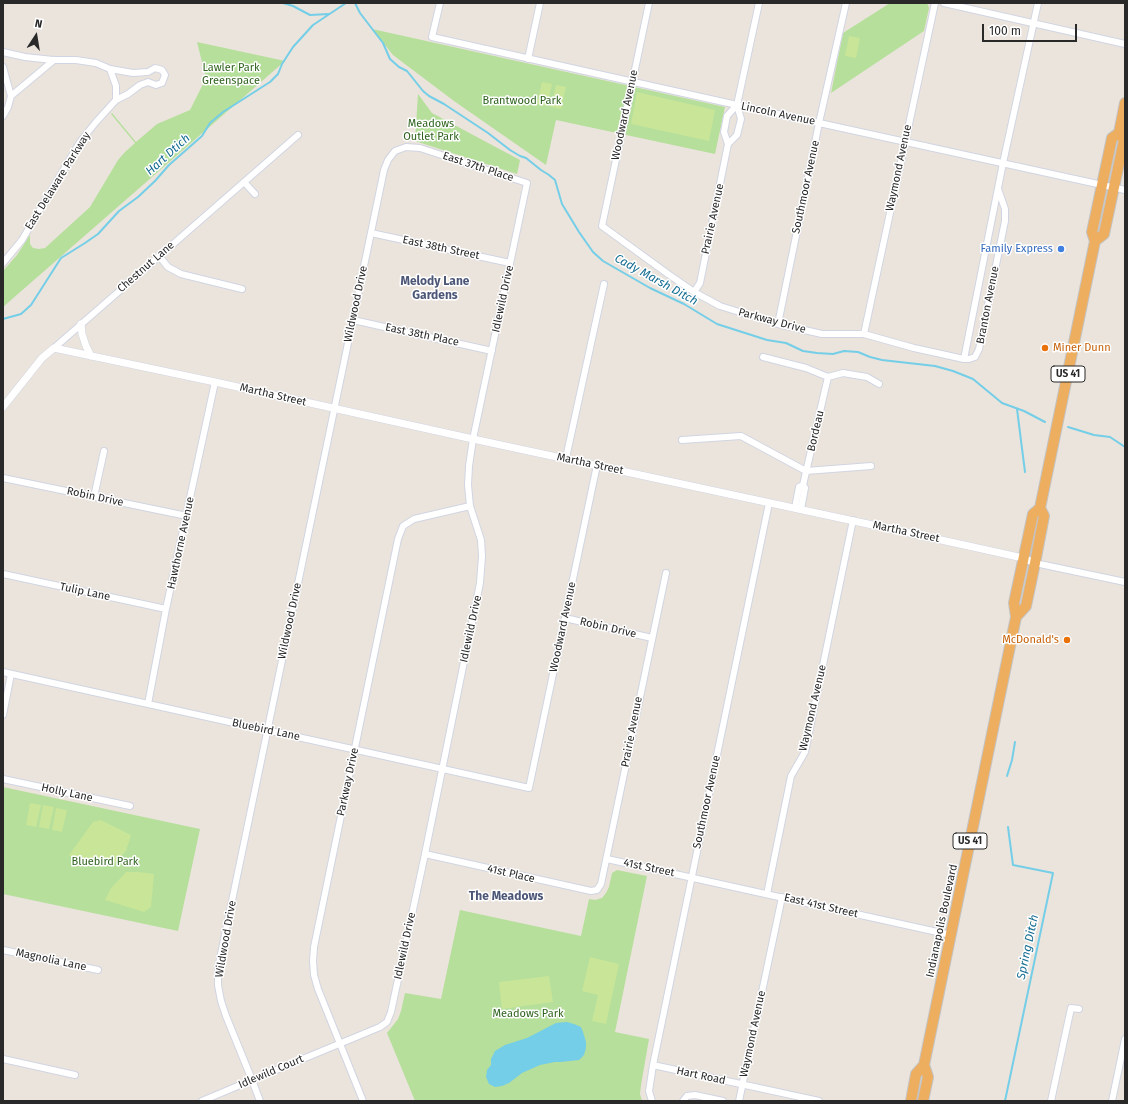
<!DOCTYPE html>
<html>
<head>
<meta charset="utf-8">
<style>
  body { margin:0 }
  #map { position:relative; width:1128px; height:1104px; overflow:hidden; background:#ebe4dc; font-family:"Fira Sans",sans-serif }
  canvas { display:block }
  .frame { position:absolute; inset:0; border:4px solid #292929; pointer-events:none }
  .north { position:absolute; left:16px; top:16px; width:40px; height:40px; -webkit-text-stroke:3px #fff; paint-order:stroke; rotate:12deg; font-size:11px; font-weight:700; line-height:16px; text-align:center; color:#292929 }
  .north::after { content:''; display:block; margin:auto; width:14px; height:18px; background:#292929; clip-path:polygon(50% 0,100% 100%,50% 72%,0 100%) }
  .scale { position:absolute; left:982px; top:24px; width:95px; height:18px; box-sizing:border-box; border:2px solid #292929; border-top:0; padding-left:5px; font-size:12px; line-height:14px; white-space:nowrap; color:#292929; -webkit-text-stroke:3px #fff; paint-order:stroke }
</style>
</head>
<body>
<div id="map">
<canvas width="1128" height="1104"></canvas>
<div class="frame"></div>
<div class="north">N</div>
<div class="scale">100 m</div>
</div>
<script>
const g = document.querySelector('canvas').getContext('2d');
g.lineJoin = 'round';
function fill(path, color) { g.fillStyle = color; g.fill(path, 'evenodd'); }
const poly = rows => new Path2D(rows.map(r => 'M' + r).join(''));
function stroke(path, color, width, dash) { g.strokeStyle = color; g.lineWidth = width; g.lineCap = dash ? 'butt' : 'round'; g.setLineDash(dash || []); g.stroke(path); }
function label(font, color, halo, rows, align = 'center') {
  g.font = font + ' "Fira Sans",sans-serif'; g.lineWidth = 3; g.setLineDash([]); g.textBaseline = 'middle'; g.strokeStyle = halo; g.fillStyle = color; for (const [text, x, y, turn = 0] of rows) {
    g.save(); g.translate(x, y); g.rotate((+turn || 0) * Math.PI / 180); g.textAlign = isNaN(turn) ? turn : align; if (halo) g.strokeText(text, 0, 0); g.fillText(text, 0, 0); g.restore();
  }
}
const green = poly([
  [890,3,926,3,928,5,929,8,924,31,831,93,843,33],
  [372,29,725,107,715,154,556,120,546,165,454,101,393,55],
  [197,42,285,61,3,307,3,271,17,255,30,235,30,244,33,248,39,249,45,248,90,207,118,160,125,152,135,143,111,114,112,113,136,142,157,124,190,110,206,78],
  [418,94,432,113,520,160,517,174,415,141],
  [3,787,200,829,178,931,3,894],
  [617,870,647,876,615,1032,649,1039,641,1085,640,1094,642,1101,415,1101,387,1033,398,1019,401,1011,405,993,441,999,460,910,581,936,589,899,595,900,602,898,606,893,609,887,612,873]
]);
const pitch = poly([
  [849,36,860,38,856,58,845,56],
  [542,82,552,84,547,106,537,104],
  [556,85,566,87,561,109,551,107],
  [637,92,715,110,709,141,631,124],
  [30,803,41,805,36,827,26,825],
  [43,805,54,807,49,829,39,827],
  [56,808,67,810,62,832,52,830],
  [101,820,131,835,126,851,115,863,99,867,79,862,69,855,93,822],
  [126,872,139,872,154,874,151,907,144,912,105,900,111,888],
  [590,957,619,964,606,1024,592,1021,598,995,582,991],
  [549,976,553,1002,502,1009,499,982]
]);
const water = poly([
  [567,1022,574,1024,581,1027,583,1032,586,1042,586,1048,584,1055,579,1060,561,1062,555,1062,540,1065,522,1073,509,1083,502,1086,495,1087,489,1084,486,1077,487,1070,491,1065,491,1059,495,1051,505,1045,527,1038,556,1023]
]);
const stream = poly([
  [283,3,293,6,310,15,329,14],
  [355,3,360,13,383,43,390,59,399,67,407,71,423,91,429,96,444,104,488,133,510,150,520,156,526,158,541,170,549,175,555,180,562,204,579,232,593,252,603,261,650,288,684,304,717,324,767,340,786,343,803,351,817,353,833,354,844,351,858,352,870,357,882,360,935,366,953,371,973,379,1002,403,1024,411,1045,422],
  [3,319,21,314,31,305,61,258,85,243,98,234,119,211,138,197,155,181,169,165,202,136,210,123,223,112,270,82,278,74,282,64,293,47,313,25,346,3],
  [1017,409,1025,472],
  [1068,427,1094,435,1110,437,1125,447],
  [1007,776,1012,760,1015,742],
  [1005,1101,1053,873,1013,865,1008,827]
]);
const minor = poly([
  [440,3,432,37,737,105,1125,190],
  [649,3,602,226,668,274,694,292,720,306,778,324,822,334,864,334,914,348,964,359,969,359,975,357,979,349,1005,221,1005,209,998,189],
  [944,3,1125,44],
  [3,52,25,57,53,60,76,60,96,63,110,69,133,73,148,72,155,68,162,70,165,75,162,83,156,85,148,82,140,85,128,94,116,100,96,122,80,142,22,240,3,263],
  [528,59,540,3],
  [3,67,11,96,8,107,3,116],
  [110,69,116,86,116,100],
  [11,96,54,60],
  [728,144,724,132,727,116,737,105],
  [244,182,255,194],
  [371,233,510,263],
  [159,256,168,267,181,274,242,289],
  [694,292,700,283,728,144,737,135,741,119,737,105,759,3],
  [353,320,492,351],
  [778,324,819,123,846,3],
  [864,334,935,3],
  [54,348,298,135],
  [763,357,806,368,828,377,843,373,867,377,879,384],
  [964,359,1003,163,1038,3],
  [682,440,741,436,806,471,871,466],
  [566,458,604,284],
  [3,478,187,516],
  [94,497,104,451],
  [795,508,799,487,803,485],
  [801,509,805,488,803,485,828,377],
  [1035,563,1125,582],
  [3,574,166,609],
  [565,618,652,638],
  [3,672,529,788,597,465],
  [148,704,166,609,215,382],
  [3,715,11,674],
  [3,779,130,806],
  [425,854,591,891,597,890,601,884,666,573],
  [607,859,951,935],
  [767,894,791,776,805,752,853,520],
  [3,950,98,970],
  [3,1059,75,1075],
  [653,1065,819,1101],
  [202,1101,252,1080,380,1027,387,1022,391,1012,425,854,480,583,482,556,481,540,470,506,468,485,469,466,473,439,527,183,420,148,406,147,395,151,388,160,384,170,218,968,218,985,221,1001,226,1016,252,1080,260,1101],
  [363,1101,318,989,314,975,313,961,314,947,398,539,403,526,414,519,470,506],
  [652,1101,649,1091,653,1065,769,503],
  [683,1101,687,1096,695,1095,723,1101],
  [739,1101,782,897],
  [1051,1101,1071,1008,1079,1009],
  [1112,1101,1125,1039]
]);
const tertiary = poly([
  [81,324,82,334,86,346,91,356],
  [3,407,42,358,54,348,215,382,473,439,905,532,1023,558,1035,563]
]);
const trunk = poly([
  [1095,241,1104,234,1124,140,1119,133],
  [1016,617,1026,606,1035,563,1044,516,1040,508,1095,241,1092,232,1112,138,1119,133,1125,103],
  [911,1101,916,1074,924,1065],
  [923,1101,928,1077,924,1065,1016,617,1014,603,1033,514,1040,508]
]);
const markers = [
  [1061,249,4,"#3f7fe0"],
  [1045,348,4,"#e8710a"],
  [1067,640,4,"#e8710a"]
];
const shields = [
  [1068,374,34],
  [970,841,34]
];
const shieldNames = [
  ["US 41",1068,374],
  ["US 41",970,841]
];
const parkNames = [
  ["Lawler Park",231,68],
  ["Greenspace",231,81],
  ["Brantwood Park",522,101],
  ["Meadows",431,124],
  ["Outlet Park",431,137],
  ["Bluebird Park",105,862],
  ["Meadows Park",528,1014]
];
const streetNames = [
  ["Lincoln Avenue",778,114,12],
  ["Woodward Avenue",625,115,-78],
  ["East 37th Place",478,167,18],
  ["Waymond Avenue",899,168,-78],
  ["East Delaware Parkway",58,181,-58],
  ["Southmoor Avenue",806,187,-78],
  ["Prairie Avenue",713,219,-78],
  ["East 38th Street",441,248,12],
  ["Chestnut Lane",146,267,-41],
  ["Idlewild Drive",503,299,-78],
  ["Wildwood Drive",356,304,-78],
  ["Branton Avenue",988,305,-79],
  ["Parkway Drive",772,321,15],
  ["East 38th Place",422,335,12],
  ["Martha Street",273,395,13],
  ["Bordeau",816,431,-77],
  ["Martha Street",590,464,12],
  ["Robin Drive",95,497,12],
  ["Martha Street",906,532,12],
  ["Hawthorne Avenue",181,543,-78],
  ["Tulip Lane",85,592,12],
  ["Wildwood Drive",290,621,-78],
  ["Woodward Avenue",563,627,-78],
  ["Robin Drive",608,628,13],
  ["Idlewild Drive",471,629,-78],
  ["Waymond Avenue",813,708,-77],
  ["Bluebird Lane",266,730,12],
  ["Prairie Avenue",632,732,-79],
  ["Parkway Drive",348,782,-78],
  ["Holly Lane",67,793,12],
  ["Southmoor Avenue",707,802,-78],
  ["41st Street",649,868,12],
  ["41st Place",511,874,13],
  ["East 41st Street",821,906,13],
  ["Indianapolis Boulevard",942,921,-78],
  ["Wildwood Drive",226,939,-80],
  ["Idlewild Drive",405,946,-78],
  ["Magnolia Lane",51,960,12],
  ["Waymond Avenue",753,1034,-78],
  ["Idlewild Court",271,1072,-23],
  ["Hart Road",701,1076,12]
];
const shopNames = [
  ["Family Express",1053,249]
];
const foodNames = [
  ["Miner Dunn",1053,348],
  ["McDonald's",1059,640,"right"]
];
const waterNames = [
  ["Hart Dtich",168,155,-42],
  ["Cady Marsh Ditch",656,280,29],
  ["Spring Ditch",1028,947,-78]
];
const neighbourhoodNames = [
  ["Melody Lane",435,282],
  ["Gardens",435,296],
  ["The Meadows",506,897]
];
fill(green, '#b5df9b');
fill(pitch, '#c8e598');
fill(water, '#74cee7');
stroke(stream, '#74cee7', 2);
stroke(minor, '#d1d5e2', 8);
stroke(tertiary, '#d1d5e2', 8);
stroke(trunk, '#c3c3c3', 12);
stroke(minor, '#fff', 6);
stroke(tertiary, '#fff', 7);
stroke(trunk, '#eeae60', 10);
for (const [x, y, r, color] of markers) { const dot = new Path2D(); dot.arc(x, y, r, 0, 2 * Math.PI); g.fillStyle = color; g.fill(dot); stroke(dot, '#fff', 1.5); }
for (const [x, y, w] of shields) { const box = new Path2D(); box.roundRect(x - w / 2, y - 8, w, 16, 3); g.fillStyle = '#fff'; g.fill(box); stroke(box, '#292929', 1); }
label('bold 10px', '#292929', null, shieldNames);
label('11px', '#2f621e', '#fff', parkNames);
label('11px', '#292929', '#fff', streetNames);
label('11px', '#366cbe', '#fff', shopNames, 'right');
label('11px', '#c56008', '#fff', foodNames, 'left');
label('italic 12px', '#156d92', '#fff', waterNames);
label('bold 12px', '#4c5677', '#fff', neighbourhoodNames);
</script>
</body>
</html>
